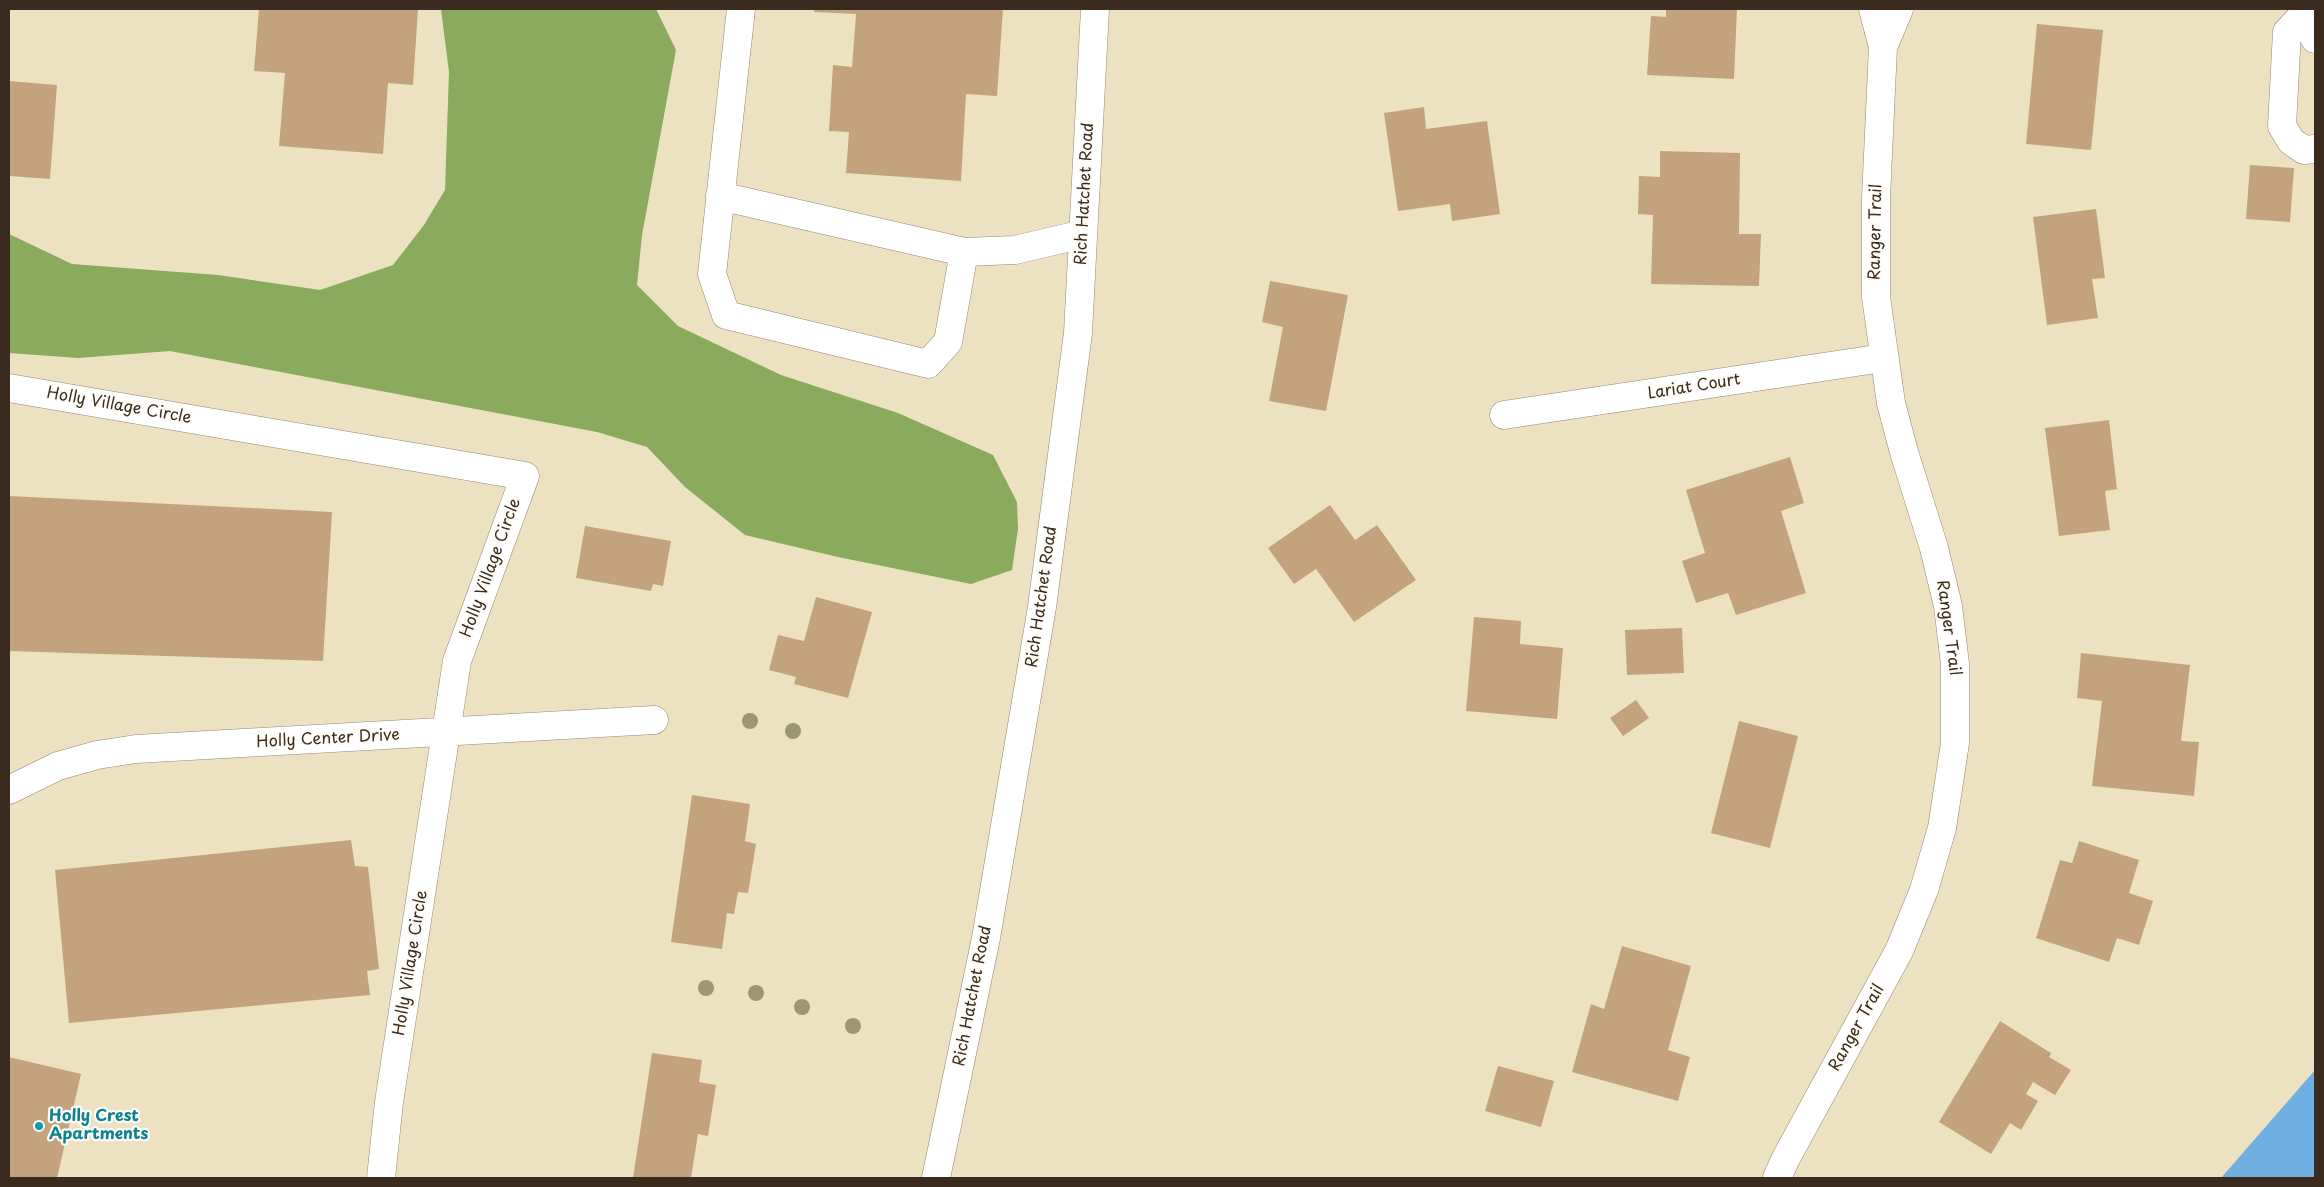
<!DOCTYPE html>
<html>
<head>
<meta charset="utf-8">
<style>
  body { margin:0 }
  #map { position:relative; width:2324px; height:1187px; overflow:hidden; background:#ece2c1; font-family:"Playpen Sans",sans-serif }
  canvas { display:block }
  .frame { position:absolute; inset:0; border:10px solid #3b2a1e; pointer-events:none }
</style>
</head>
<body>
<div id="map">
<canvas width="2324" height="1187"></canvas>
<div class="frame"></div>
</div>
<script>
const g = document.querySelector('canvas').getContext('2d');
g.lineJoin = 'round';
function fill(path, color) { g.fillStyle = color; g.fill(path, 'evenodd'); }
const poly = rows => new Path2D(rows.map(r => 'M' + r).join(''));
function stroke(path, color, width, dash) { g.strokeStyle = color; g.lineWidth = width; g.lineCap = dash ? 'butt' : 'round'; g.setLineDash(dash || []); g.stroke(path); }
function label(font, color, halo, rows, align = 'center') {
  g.font = font + ' "Playpen Sans",sans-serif'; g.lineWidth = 4.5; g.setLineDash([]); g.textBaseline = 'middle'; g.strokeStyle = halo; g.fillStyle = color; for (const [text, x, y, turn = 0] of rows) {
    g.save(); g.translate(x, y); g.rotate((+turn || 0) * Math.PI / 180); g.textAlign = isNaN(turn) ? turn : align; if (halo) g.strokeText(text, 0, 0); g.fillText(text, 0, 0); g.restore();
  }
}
const forest = poly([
  [441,9,656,9,676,50,642,235,637,285,678,326,781,375,898,413,993,455,1017,502,1018,529,1012,570,971,584,838,557,745,535,685,487,647,447,597,432,170,351,78,358,9,353,9,234,72,264,218,275,320,290,393,265,424,225,445,190,449,72]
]);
const water = poly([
  [2315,1070,2315,1178,2221,1178]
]);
const building = poly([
  [259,9,418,9,413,85,388,83,383,154,279,146,285,73,254,71],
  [814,9,1003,9,997,96,966,94,961,181,846,173,849,132,829,131,833,65,852,67,856,14,814,12],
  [1666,9,1737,9,1734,79,1647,75,1651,16,1666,17],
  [2037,24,2103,30,2091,150,2026,144],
  [9,81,57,85,50,179,9,176],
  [1424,107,1426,129,1487,121,1500,214,1452,221,1450,204,1398,211,1384,113],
  [1660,151,1740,153,1739,234,1761,234,1759,286,1651,284,1653,215,1638,214,1639,176,1660,177],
  [2250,165,2294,168,2290,222,2246,219],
  [2096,209,2105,278,2092,279,2098,318,2047,325,2033,217],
  [1270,281,1348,295,1326,411,1269,401,1283,327,1262,322],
  [2109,420,2117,489,2105,491,2110,530,2059,536,2045,428],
  [1790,457,1804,503,1781,511,1806,593,1736,615,1728,593,1696,603,1682,561,1705,553,1686,490],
  [9,496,332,512,323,661,9,651],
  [1330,505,1355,540,1377,525,1416,580,1354,622,1316,569,1294,584,1268,548],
  [585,526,671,541,663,586,653,584,651,591,576,578],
  [816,597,872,612,848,698,794,684,796,677,769,670,778,635,804,641],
  [1474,617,1521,621,1520,644,1563,648,1557,719,1466,711],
  [1682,628,1684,673,1627,675,1625,630],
  [2081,653,2190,665,2181,741,2199,742,2194,796,2092,786,2102,701,2077,698],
  [1636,700,1649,718,1623,736,1610,718],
  [1739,721,1798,736,1770,848,1711,833],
  [692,795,750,804,745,841,756,844,748,893,738,892,734,914,727,913,722,949,671,942],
  [351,840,355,866,368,867,379,969,367,971,370,995,69,1023,55,870],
  [2079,841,2139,860,2129,893,2153,901,2139,945,2117,938,2109,962,2036,938,2060,860,2072,863],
  [1622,946,1691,966,1668,1050,1690,1057,1678,1101,1572,1072,1591,1004,1604,1009],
  [2000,1021,2051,1053,2049,1057,2071,1070,2055,1095,2033,1082,2026,1094,2038,1101,2021,1130,2010,1123,1991,1154,1939,1122],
  [652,1053,702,1060,699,1082,716,1085,708,1136,698,1134,691,1178,633,1178],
  [9,1057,81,1074,57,1178,9,1178],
  [1498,1066,1554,1081,1541,1127,1485,1111]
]);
const minor = poly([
  [741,9,712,274,726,315,928,364,948,342,964,252],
  [2303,9,2303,15,2315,39],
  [2303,15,2287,32,2282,126,2291,141,2304,150,2315,149],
  [1883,47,1899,9],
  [720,196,964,252,1015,250,1083,234],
  [9,388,525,476,457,661,389,1102,381,1178],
  [1504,415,1883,358],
  [9,790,58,766,97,755,136,749,654,720],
  [936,1178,986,938,1042,607,1078,333,1095,9],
  [1777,1178,1786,1158,1899,951,1924,890,1942,828,1955,743,1955,664,1948,606,1934,548,1904,452,1891,403,1876,297,1876,198,1883,47,1873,9]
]);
const trees = [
  [750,721],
  [793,731],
  [706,988],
  [756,993],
  [802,1007],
  [853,1026]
];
const markers = [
  [39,1126,5,"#0f9aa8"]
];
const streetNames = [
  ["Rich Hatchet Road",1085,194,-87],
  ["Ranger Trail",1876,232,-89],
  ["Lariat Court",1694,387,-9],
  ["Holly Village Circle",119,406,10],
  ["Holly Village Circle",491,568,-70],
  ["Rich Hatchet Road",1042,597,-82],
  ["Ranger Trail",1948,628,82],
  ["Holly Center Drive",328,739,-3],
  ["Holly Village Circle",411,963,-81],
  ["Rich Hatchet Road",973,996,-79],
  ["Ranger Trail",1857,1028,-61]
];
const cultureNames = [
  ["Holly Crest",49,1117],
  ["Apartments",49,1135]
];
fill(forest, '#8aaa5d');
fill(water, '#6fafe2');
fill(building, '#c3a37e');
stroke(minor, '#948670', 29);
stroke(minor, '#fff', 28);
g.fillStyle = '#9d9673';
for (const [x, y] of trees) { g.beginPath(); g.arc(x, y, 8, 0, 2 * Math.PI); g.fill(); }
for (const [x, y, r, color] of markers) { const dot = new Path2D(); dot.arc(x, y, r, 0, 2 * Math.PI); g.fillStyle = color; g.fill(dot); stroke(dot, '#fdfcf7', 2); }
label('16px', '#3b2a1e', '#fdfcf7', streetNames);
label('bold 16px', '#0d838f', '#fdfcf7', cultureNames, 'left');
</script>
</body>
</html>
